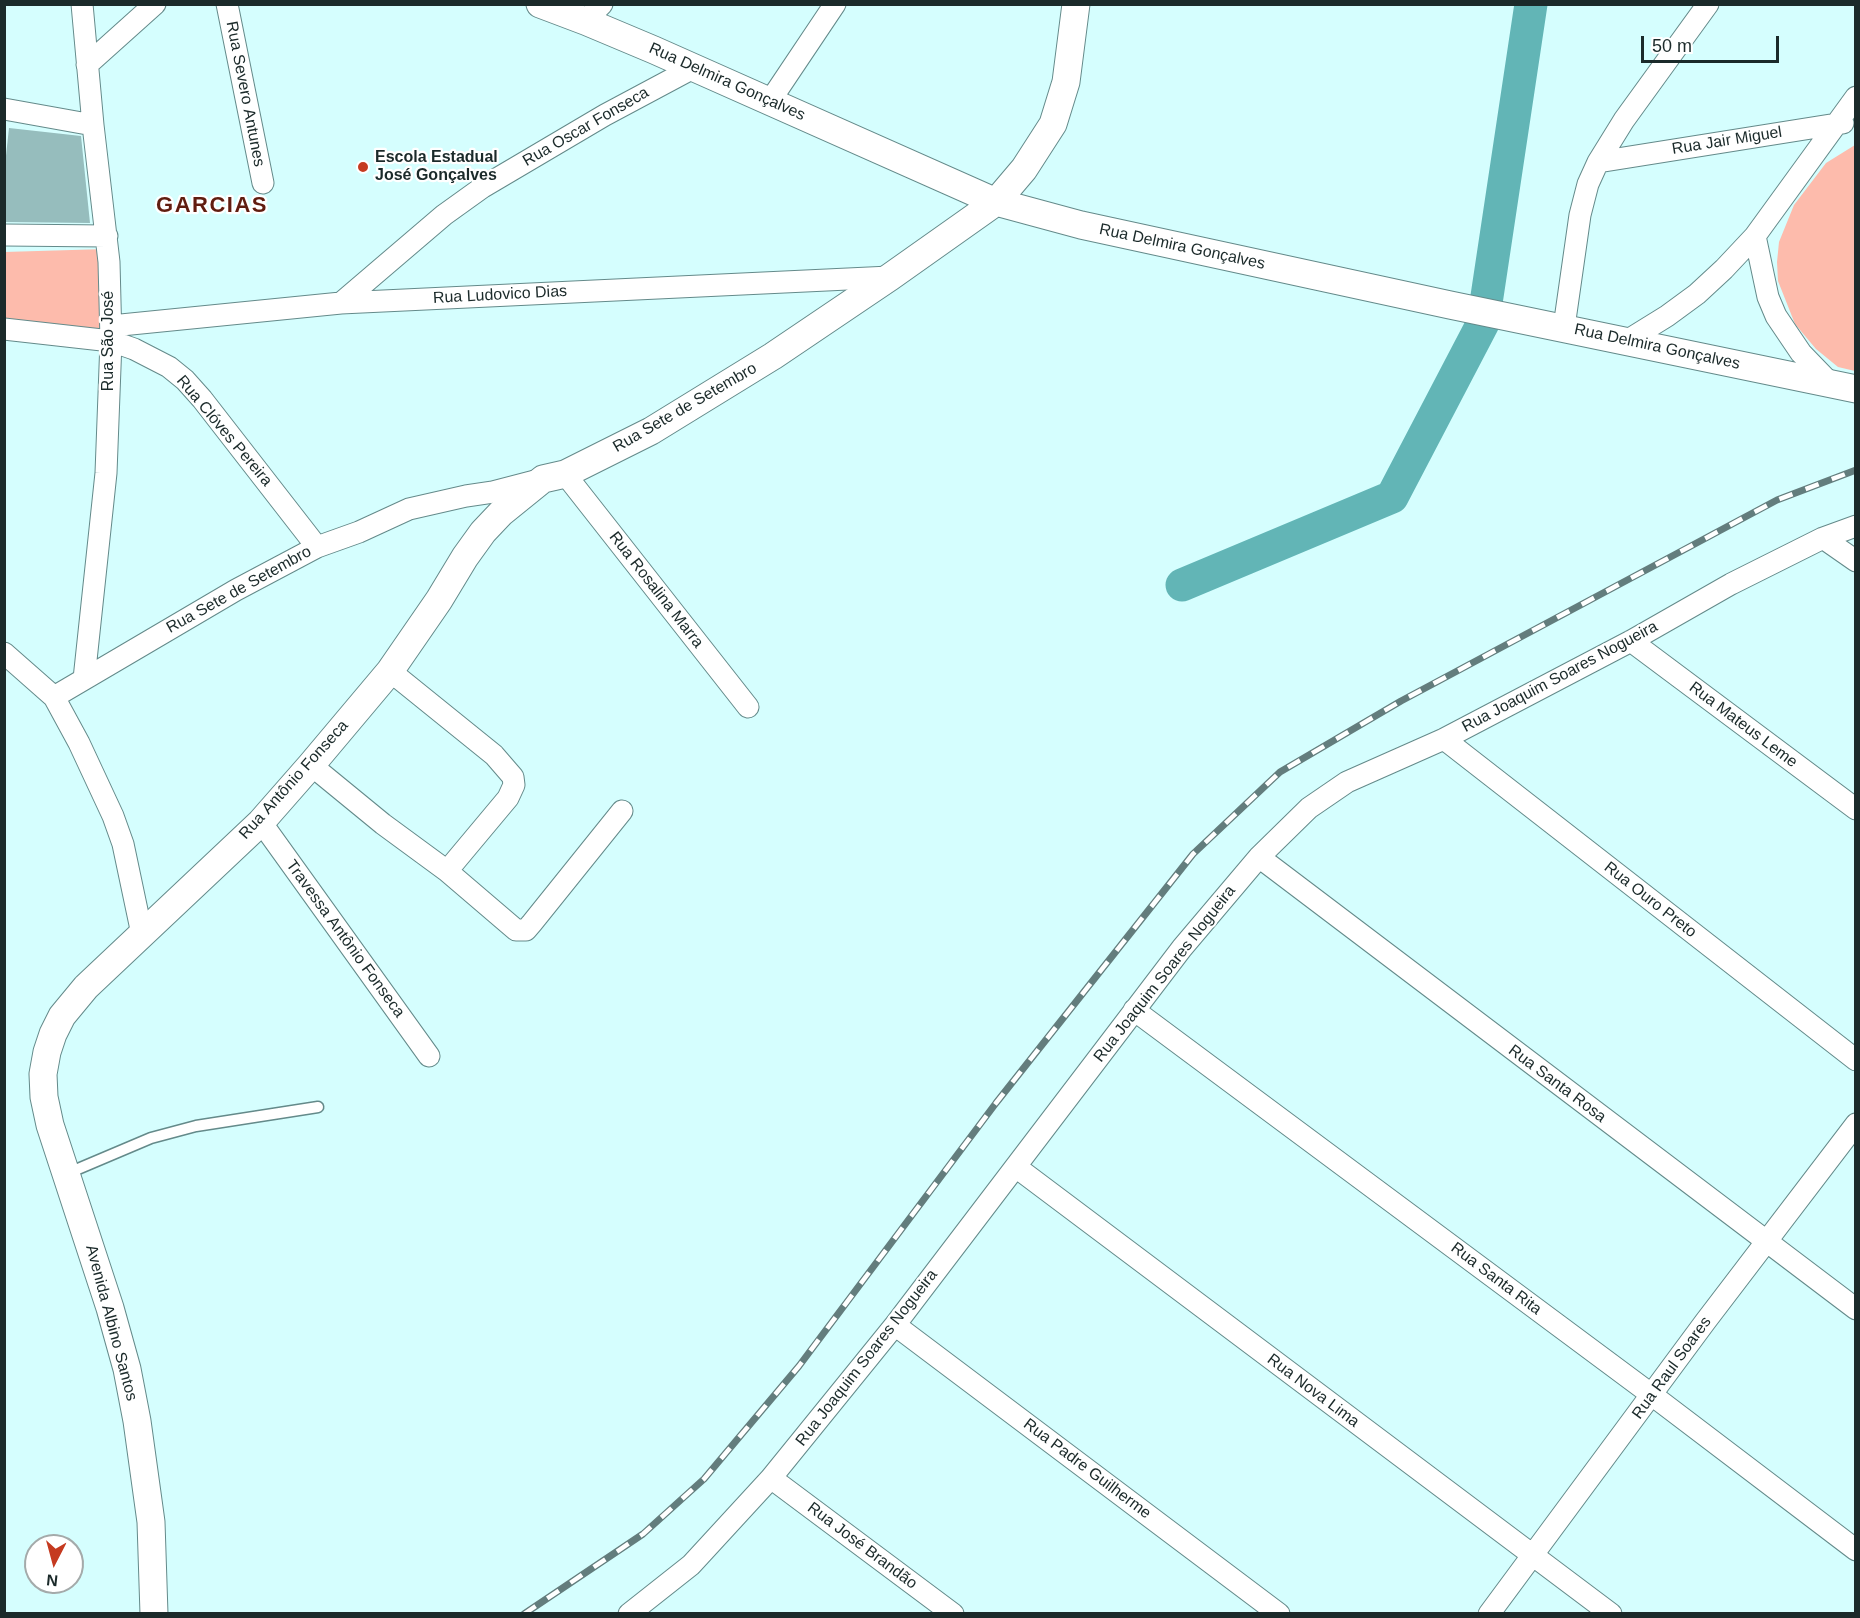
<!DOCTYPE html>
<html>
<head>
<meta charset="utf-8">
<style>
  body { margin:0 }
  #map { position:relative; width:1860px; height:1618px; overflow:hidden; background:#d5fefe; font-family:Arial,sans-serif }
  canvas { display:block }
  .frame { position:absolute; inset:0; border:6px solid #1b2a2a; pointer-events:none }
  .north { position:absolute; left:24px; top:1534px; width:60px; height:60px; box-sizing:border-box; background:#fff; border:2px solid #a4aaaa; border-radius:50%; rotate:186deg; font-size:16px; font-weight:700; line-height:24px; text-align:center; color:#1b2a2a }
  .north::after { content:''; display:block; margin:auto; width:21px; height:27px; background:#c53a20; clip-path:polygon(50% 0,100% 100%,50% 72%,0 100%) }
  .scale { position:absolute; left:1641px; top:36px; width:138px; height:27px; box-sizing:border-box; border:3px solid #1b2a2a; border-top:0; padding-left:8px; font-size:18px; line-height:21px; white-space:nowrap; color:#1b2a2a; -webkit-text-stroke:4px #fff; paint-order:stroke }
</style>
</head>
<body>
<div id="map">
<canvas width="1860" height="1618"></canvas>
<div class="frame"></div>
<div class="north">N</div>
<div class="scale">50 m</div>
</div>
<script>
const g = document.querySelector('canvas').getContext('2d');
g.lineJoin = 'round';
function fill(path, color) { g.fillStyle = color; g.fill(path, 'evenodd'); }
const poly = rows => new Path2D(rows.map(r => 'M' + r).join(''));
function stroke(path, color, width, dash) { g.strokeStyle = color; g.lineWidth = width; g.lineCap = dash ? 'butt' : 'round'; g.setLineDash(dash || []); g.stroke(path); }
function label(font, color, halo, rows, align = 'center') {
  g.font = font + ' Arial,sans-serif'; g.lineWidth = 4.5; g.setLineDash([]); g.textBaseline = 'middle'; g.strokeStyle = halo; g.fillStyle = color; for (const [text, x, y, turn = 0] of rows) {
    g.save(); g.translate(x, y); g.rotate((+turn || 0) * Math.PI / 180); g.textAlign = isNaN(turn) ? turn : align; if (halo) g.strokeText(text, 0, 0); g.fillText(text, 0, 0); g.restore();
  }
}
const green = poly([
  [1855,145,1855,371,1838,367,1816,349,1795,324,1778,281,1777,262,1779,242,1794,205,1826,163],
  [106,249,111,345,5,339,4,252]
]);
const river = poly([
  [1182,585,1392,497,1483,323,1531,4]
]);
const building = poly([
  [9,128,81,136,90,223,4,222,4,174]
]);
const service = poly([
  [66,1174,151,1138,196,1126,318,1107]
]);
const minor = poly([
  [82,4,93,125,109,262,111,341,106,473,84,679],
  [227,4,263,183],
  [585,21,602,4],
  [87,65,155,4],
  [770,101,835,4],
  [4,109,93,125],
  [1598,162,1843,123],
  [4,235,107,236],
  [1755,236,1768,297,1776,316,1801,353,1831,384],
  [341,303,444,215,483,187,605,115,693,68],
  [111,326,341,303,890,277],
  [1564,327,1580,215,1588,184,1598,162,1624,120,1708,4],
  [4,329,111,341,134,349,169,367,185,380,202,399,317,547],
  [1625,342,1667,316,1697,294,1724,269,1755,236,1856,97],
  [565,474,748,707],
  [1823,538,1856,561],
  [1631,641,1856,809],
  [4,653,54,697,79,743,113,816,123,844,142,934],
  [390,671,494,755,513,777,514,785,508,798,447,871],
  [54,697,236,590,317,547,359,532,409,509,466,496,493,492,539,480],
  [1444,739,1856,1060],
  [311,765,383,824,447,871,516,930,526,930,532,923,622,811],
  [261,822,429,1056],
  [1259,857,1856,1309],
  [1134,1010,1652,1395,1856,1550],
  [1016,1167,1611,1614],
  [895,1325,1279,1614],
  [771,1478,953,1614],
  [629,1614,691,1565,771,1478,895,1325,1182,948,1259,857,1309,808,1347,782,1444,739,1631,641,1731,584,1823,538,1856,526],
  [1489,1614,1705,1322,1856,1124]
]);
const tertiary = poly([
  [540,4,585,21,654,50,996,202,1081,225,1450,305,1856,389],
  [154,1614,151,1522,137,1421,127,1369,110,1308,50,1125,44,1097,43,1074,47,1052,53,1034,62,1016,86,987,261,822,311,765,390,671,439,600,465,557,483,532,501,513,543,479,565,474,651,431,773,356,890,277,996,202,1024,169,1053,124,1066,82,1076,4]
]);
const rail = poly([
  [524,1614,643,1534,704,1479,799,1366,996,1103,1193,854,1280,772,1401,701,1777,500,1856,470]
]);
const markers = [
  [363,167,6,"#c53a20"]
];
const streetNames = [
  ["Rua Delmira Gonçalves",727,82,24],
  ["Rua Severo Antunes",245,94,79],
  ["Rua Oscar Fonseca",586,127,-30],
  ["Rua Jair Miguel",1727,141,-9],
  ["Rua Delmira Gonçalves",1182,247,12],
  ["Rua Ludovico Dias",500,295,-3],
  ["Rua São José",109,341,-90],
  ["Rua Delmira Gonçalves",1657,347,12],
  ["Rua Sete de Setembro",685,408,-30],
  ["Rua Clóves Pereira",224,431,50],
  ["Rua Sete de Setembro",239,590,-29],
  ["Rua Rosalina Marra",656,590,52],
  ["Rua Joaquim Soares Nogueira",1560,677,-28],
  ["Rua Mateus Leme",1743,725,37],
  ["Rua Antônio Fonseca",294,780,-48],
  ["Rua Ouro Preto",1650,900,38],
  ["Travessa Antônio Fonseca",345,939,54],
  ["Rua Joaquim Soares Nogueira",1165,974,-52],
  ["Rua Santa Rosa",1557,1084,37],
  ["Rua Santa Rita",1496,1279,37],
  ["Avenida Albino Santos",111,1323,75],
  ["Rua Joaquim Soares Nogueira",867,1358,-52],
  ["Rua Raul Soares",1672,1368,-54],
  ["Rua Nova Lima",1313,1391,37],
  ["Rua Padre Guilherme",1087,1469,37],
  ["Rua José Brandão",862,1546,37]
];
const poiNames = [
  ["Escola Estadual",375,158],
  ["José Gonçalves",375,176]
];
const districtNames = [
  ["GARCIAS",212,206]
];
fill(green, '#fdbbac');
stroke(river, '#62b5b6', 33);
fill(building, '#96bdbd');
stroke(service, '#648a8a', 13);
stroke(minor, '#648a8a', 23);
stroke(tertiary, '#648a8a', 29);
stroke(service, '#fff', 10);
stroke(minor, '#fff', 21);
stroke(tertiary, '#fff', 27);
stroke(rail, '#637d7d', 7);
stroke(rail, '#fff', 4.5, [14]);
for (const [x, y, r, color] of markers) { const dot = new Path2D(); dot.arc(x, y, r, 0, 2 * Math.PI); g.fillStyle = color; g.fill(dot); stroke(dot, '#fff', 2); }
label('16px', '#1b2a2a', '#fff', streetNames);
label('bold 16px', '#1b2a2a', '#fff', poiNames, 'left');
g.letterSpacing = '1.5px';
label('bold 22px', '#601d10', '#fff', districtNames);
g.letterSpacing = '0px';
</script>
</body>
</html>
